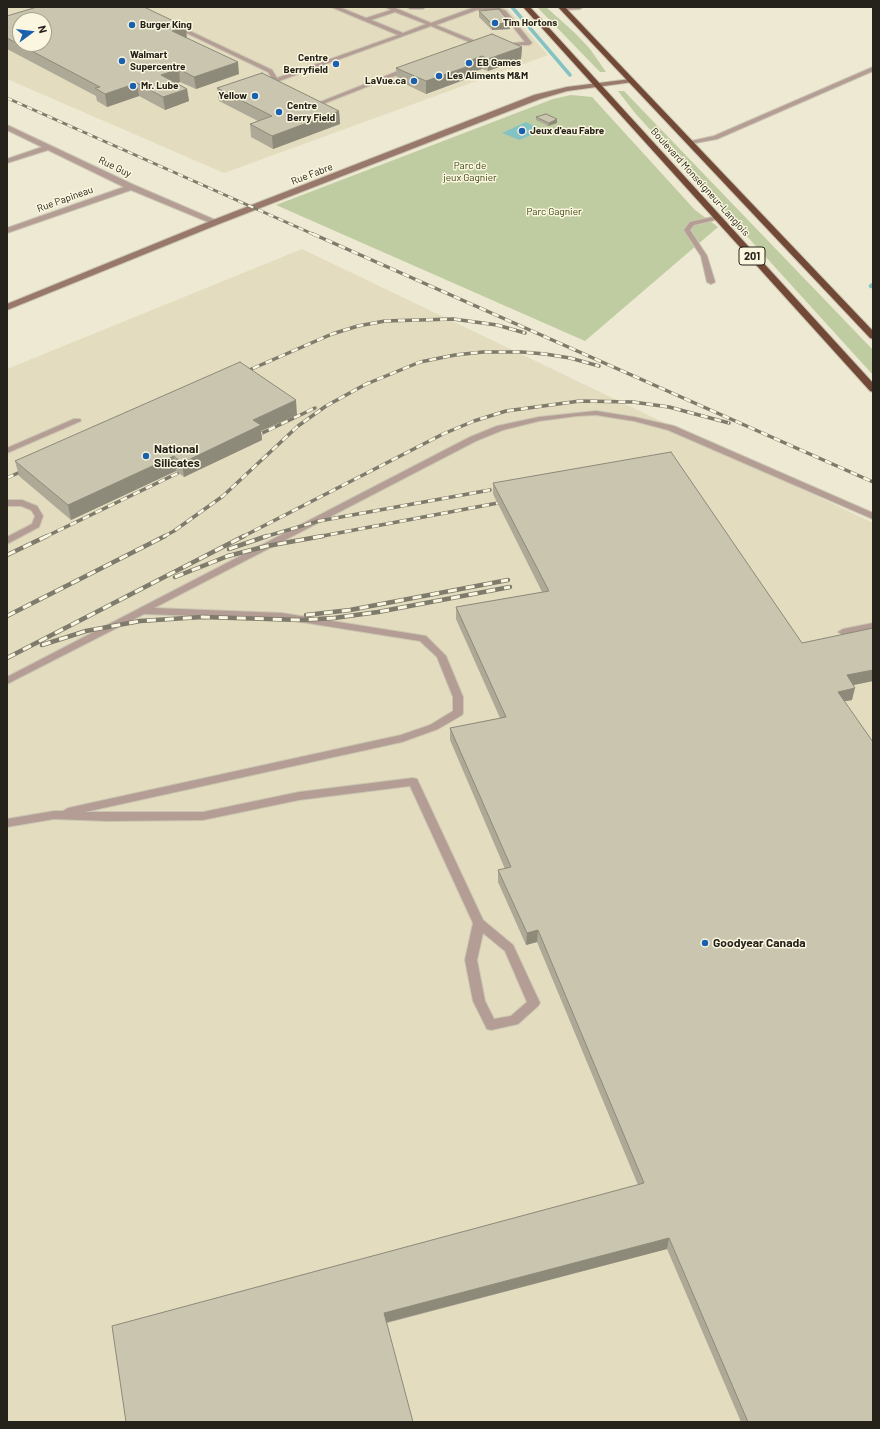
<!DOCTYPE html>
<html>
<head>
<meta charset="utf-8">
<style>
  body { margin:0 }
  #map { position:relative; width:880px; height:1429px; overflow:hidden; background:#eee9d2; font-family:Barlow,sans-serif }
  canvas { display:block }
  .frame { position:absolute; inset:0; border:8px solid #24221a; pointer-events:none }
  .north { position:absolute; left:12px; top:12px; width:40px; height:40px; box-sizing:border-box; background:#fbf6df; border:1px solid #a5a190; border-radius:50%; rotate:75deg; font-size:11px; font-weight:700; line-height:16px; text-align:center; color:#24221a }
  .north::after { content:''; display:block; margin:auto; width:14px; height:18px; background:#1a60b0; clip-path:polygon(50% 0,100% 100%,50% 72%,0 100%) }
</style>
</head>
<body>
<div id="map">
<canvas width="880" height="1429"></canvas>
<div class="frame"></div>
<div class="north">N</div>
</div>
<script>
const g = document.querySelector('canvas').getContext('2d');
g.lineJoin = 'round';
function fill(path, color) { g.fillStyle = color; g.fill(path, 'evenodd'); }
const poly = rows => new Path2D(rows.map(r => 'M' + r).join(''));
function stroke(path, color, width, dash) { g.strokeStyle = color; g.lineWidth = width; g.lineCap = dash ? 'butt' : 'round'; g.setLineDash(dash || []); g.stroke(path); }
function label(font, color, halo, rows, align = 'center') {
  g.font = font + ' Barlow,sans-serif'; g.lineWidth = 3; g.setLineDash([]); g.textBaseline = 'middle'; g.strokeStyle = halo; g.fillStyle = color; for (const [text, x, y, turn = 0] of rows) {
    g.save(); g.translate(x, y); g.rotate((+turn || 0) * Math.PI / 180); g.textAlign = isNaN(turn) ? turn : align; if (halo) g.strokeText(text, 0, 0); g.fillText(text, 0, 0); g.restore();
  }
}
const built = poly([
  [7,7,506,7,548,55,224,173,7,79],
  [20,20,44,20,44,44,20,44],
  [302,249,873,523,873,1422,7,1422,7,369]
]);
const green = poly([
  [537,7,546,7,576,34,590,49,606,72,600,72],
  [618,91,624,91,873,350,873,375,635,113],
  [571,95,592,97,695,210,718,227,585,341,276,205,553,99]
]);
const water = poly([
  [526,122,543,130,519,140,502,133]
]);
const streamFar1 = poly([
  [512,7,570,75]
]);
const stream = poly([
  [871,286,873,285]
]);
const lane = poly([
  [331,7,339,7,366,18,391,10,385,7,393,7,431,23,475,7,500,8,506,11,532,43,529,45,514,45,514,43,525,42,502,13,477,10,436,25,478,42,478,44,474,44,431,26,279,81,282,85,279,87,277,86,268,72,172,26,177,25,272,70,277,78,398,35,331,7],
  [395,12,426,24,403,33,371,20,395,12],
  [407,7,426,7,423,9,410,9,407,7],
  [408,67,411,69,410,70,315,107,310,106,408,67],
  [873,67,873,71,717,139,690,144,687,142,714,136,873,67],
  [717,216,720,218,719,219,694,225,690,230,707,256,715,282,711,284,707,282,701,256,684,230,690,222,717,216],
  [596,411,634,417,674,426,873,513,873,519,668,430,634,421,596,415,577,416,539,421,503,430,476,441,154,608,282,613,426,636,446,656,463,697,463,713,462,715,438,729,402,742,85,812,203,812,299,792,413,778,417,779,483,920,513,945,540,1003,538,1006,518,1024,491,1030,487,1029,473,1001,465,960,473,923,410,786,299,800,203,820,107,821,54,819,7,827,7,819,54,811,63,811,68,808,401,735,430,725,453,711,453,697,437,657,420,641,282,619,144,614,7,684,7,677,470,437,497,426,539,417,596,411],
  [483,933,505,951,527,1002,511,1016,494,1019,485,1001,477,960,483,933],
  [74,419,80,419,81,421,7,453,7,448,74,419],
  [7,500,22,500,37,506,43,516,39,527,7,544,7,537,32,524,35,516,31,510,21,506,7,506,7,500],
  [873,623,873,629,843,635,838,632,843,629,873,623]
]);
const street = poly([
  [564,7,583,7,580,9,561,10,561,8,564,7],
  [7,125,134,185,220,222,219,224,213,224,131,190,7,233,7,228,124,187,48,150,7,163,7,159,42,147,7,130,7,125]
]);
const secondary = poly([
  [631,79,635,81,633,82,567,91,540,99,219,224,7,310,7,304,213,220,534,95,567,87,631,79]
]);
const highway = poly([
  [523,7,530,7,873,383,873,392,870,391,523,7],
  [558,7,565,7,873,331,873,339,870,338,558,7]
]);
const railFar2 = poly([
  [7,98,315,235]
]);
const railFar1 = poly([
  [313,234,873,482],
  [240,374,332,334,358,326,385,321,453,319,497,325,525,333],
  [364,385,420,362,455,355,483,352,522,352,545,354,570,358,599,366],
  [256,436,315,408],
  [7,478,29,468],
  [45,537,178,473],
  [163,537,174,531,223,496,298,426,326,406,368,383],
  [242,537,443,434,474,421,506,411,580,401,633,402,669,407,729,423],
  [264,537,319,521,490,490],
  [317,537,498,503]
]);
const rail = poly([
  [229,549,267,536],
  [7,555,47,536],
  [175,577,228,556,267,546,323,536],
  [306,615,350,610,508,580],
  [7,616,165,536],
  [42,645,86,631,140,621,202,617,301,620,334,618,378,612,510,587],
  [7,658,244,536]
]);
const wall = poly([
  [479,11,510,23,510,29,492,30,479,17],
  [7,16,187,38,239,74,196,89,180,82,176,83,187,89,189,101,165,110,139,96,107,107,97,101,96,96,7,49],
  [522,47,521,59,488,71,482,69,469,73,469,78,426,94,397,80,396,68],
  [217,88,339,111,340,124,273,149,251,137,250,124,258,121,219,101],
  [536,117,557,123,548,126,536,120],
  [297,415,261,431,262,440,184,477,176,471,71,520,19,476,15,461],
  [493,483,802,643,873,628,873,681,853,685,852,700,845,701,873,1422,741,1422,667,1249,387,1323,126,1422,638,1185,537,942,526,945,498,882,498,870,505,869,450,740,450,728,500,718,456,619,456,607,542,592,493,494]
]);
const shadedWall = poly([
  [510,23,510,29,492,30,492,24],
  [186,27,187,39,172,31],
  [522,47,521,59,488,71,488,59],
  [482,56,482,69,469,73,469,78,426,94,426,81,464,63],
  [238,62,239,74,196,89,194,77],
  [179,69,180,82,163,88,161,75],
  [137,83,139,96,107,107,105,94],
  [187,89,189,101,165,110,163,97],
  [339,111,340,124,273,149,272,136],
  [557,119,557,123,548,126,549,123],
  [296,400,297,415,261,431,262,440,184,477,182,463,253,420],
  [174,456,176,471,71,520,68,505],
  [873,670,873,681,844,687,847,675],
  [855,688,852,700,835,703,838,692],
  [538,930,537,942,526,945,527,933],
  [669,1238,667,1249,384,1323,384,1313]
]);
const building = poly([
  [37,7,144,7,186,27,172,31,238,62,194,77,179,69,161,75,187,89,163,97,137,83,105,94,95,88,100,87,7,38,7,16,37,7],
  [20,20,44,20,44,44,20,44,20,20],
  [499,9,510,23,492,24,479,11,499,9],
  [492,34,522,47,488,59,482,56,464,63,469,66,426,81,396,68,492,34],
  [262,73,339,111,272,136,250,124,272,116,217,88,262,73],
  [546,114,557,119,549,123,536,117,546,114],
  [240,362,296,400,253,420,261,425,182,463,174,456,68,505,15,461,240,362],
  [671,452,802,643,873,628,873,670,847,675,855,688,838,692,873,742,873,1422,748,1422,669,1238,384,1313,413,1422,126,1422,112,1326,644,1183,538,930,527,933,498,870,511,867,450,728,506,717,456,607,549,591,493,483,671,452]
]);
const markers = [
  [495,23,4,"#1a60b0"],
  [132,25,4,"#1a60b0"],
  [122,61,4,"#1a60b0"],
  [469,63,4,"#1a60b0"],
  [336,64,4,"#1a60b0"],
  [439,76,4,"#1a60b0"],
  [414,81,4,"#1a60b0"],
  [133,86,4,"#1a60b0"],
  [255,96,4,"#1a60b0"],
  [279,112,4,"#1a60b0"],
  [522,131,4,"#1a60b0"],
  [146,456,4,"#1a60b0"],
  [705,943,4,"#1a60b0"]
];
const farPoinames = [
  ["Tim Hortons",503,23],
  ["Burger King",140,25],
  ["Walmart",130,55],
  ["Supercentre",130,67],
  ["Centre",328,58,"right"],
  ["Berryfield",328,70,"right"],
  ["EB Games",477,63],
  ["Les Aliments M&M",447,76],
  ["LaVue.ca",406,81,"right"],
  ["Mr. Lube",141,86],
  ["Yellow",247,96,"right"],
  ["Centre",287,106],
  ["Berry Field",287,118],
  ["Jeux d'eau Fabre",530,131]
];
const farParknames = [
  ["Parc de",470,166],
  ["jeux Gagnier",470,178],
  ["Parc Gagnier",554,212]
];
const farStreetnames = [
  ["Rue Guy",115,167,26],
  ["Rue Fabre",312,174,-21],
  ["Boulevard Monseigneur-Langlois",700,182,48],
  ["Rue Papineau",65,199,-20]
];
const shields = [
  [752,256,26]
];
const shieldNames = [
  ["201",752,256]
];
const poiNames = [
  ["National",154,449],
  ["Silicates",154,463],
  ["Goodyear Canada",713,943]
];
fill(built, '#e3dcbf');
fill(green, '#bfcca1');
fill(water, '#83c3c3');
stroke(streamFar1, '#83c3c3', 3.5);
stroke(stream, '#83c3c3', 4.5);
stroke(lane, '#cac5b1', 2);
stroke(street, '#cac5b1', 2);
stroke(secondary, '#cac5b1', 2);
stroke(highway, '#cac5b1', 2);
fill(lane, '#b39d94');
fill(street, '#b39d94');
fill(secondary, '#98786b');
fill(highway, '#724836');
stroke(railFar2, '#7e7b6c', 3);
stroke(railFar1, '#7e7b6c', 3.5);
stroke(rail, '#7e7b6c', 4.5);
stroke(railFar2, '#fbf6df', 2, [5.5]);
stroke(railFar1, '#fbf6df', 2.5, [7]);
stroke(rail, '#fbf6df', 3, [9]);
fill(wall, '#ada996');
fill(shadedWall, '#8d8a7a');
fill(building, '#c9c5af');
stroke(building, '#8d8a7a', 1);
for (const [x, y, r, color] of markers) { const dot = new Path2D(); dot.arc(x, y, r, 0, 2 * Math.PI); g.fillStyle = color; g.fill(dot); stroke(dot, '#fbf6df', 1.5); }
label('bold 10px', '#24221a', '#fbf6df', farPoinames, 'left');
label('10px', '#38440f', '#fbf6df', farParknames);
label('10px', '#24221a', '#fbf6df', farStreetnames);
for (const [x, y, w] of shields) { const box = new Path2D(); box.roundRect(x - w / 2, y - 9, w, 18, 3); g.fillStyle = '#fbf6df'; g.fill(box); stroke(box, '#24221a', 1); }
label('bold 11px', '#24221a', null, shieldNames);
label('bold 12px', '#24221a', '#fbf6df', poiNames, 'left');
</script>
</body>
</html>
